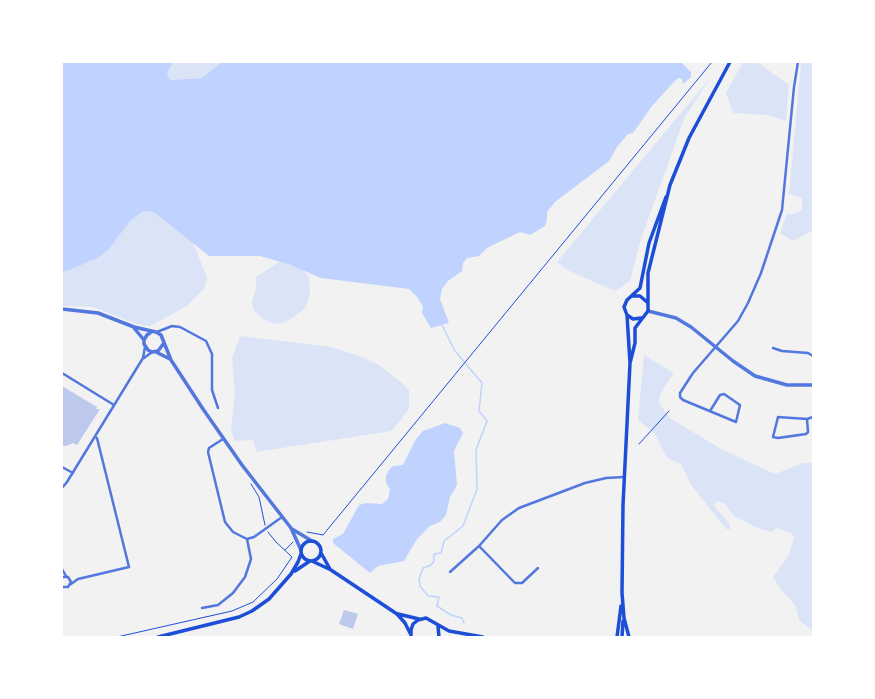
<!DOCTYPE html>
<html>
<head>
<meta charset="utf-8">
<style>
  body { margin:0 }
  #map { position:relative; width:875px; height:699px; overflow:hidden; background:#f2f2f2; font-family:"PT Sans",sans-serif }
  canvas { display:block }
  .frame { position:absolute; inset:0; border:63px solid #fff; pointer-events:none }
</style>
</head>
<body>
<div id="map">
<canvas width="875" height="699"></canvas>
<div class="frame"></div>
</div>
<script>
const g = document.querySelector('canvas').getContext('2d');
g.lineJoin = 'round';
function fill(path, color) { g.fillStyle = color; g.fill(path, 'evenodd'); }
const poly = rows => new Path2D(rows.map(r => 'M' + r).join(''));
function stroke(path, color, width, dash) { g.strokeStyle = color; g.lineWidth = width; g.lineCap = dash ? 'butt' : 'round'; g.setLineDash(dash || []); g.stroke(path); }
const green = poly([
  [173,62,222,62,202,78,171,80,167,74],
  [743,62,757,62,789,85,786,121,767,115,733,113,726,93],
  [801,62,813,62,813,230,793,241,780,233,787,214,793,214,802,210,802,198,789,194],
  [710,78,684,119,641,239,630,281,615,291,567,270,557,262],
  [144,211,155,212,193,242,207,278,205,288,187,306,150,326,139,325,93,307,62,306,62,273,98,258,109,249,131,220],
  [280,261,303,270,309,277,310,294,305,308,293,318,279,324,271,323,261,318,253,309,252,302,256,289,256,277],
  [240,336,332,347,359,356,379,365,402,383,409,390,409,409,392,431,256,452,253,440,235,441,231,431,235,392,232,358],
  [644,355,674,373,663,389,659,399,659,403,670,418,680,424,721,449,775,474,803,463,813,463,813,631,799,620,795,605,782,591,773,577,789,555,794,537,790,533,776,528,772,532,767,531,753,526,734,516,725,504,718,501,715,503,714,506,729,523,731,529,726,529,691,485,681,464,671,460,665,455,655,434,638,420]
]);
const water = poly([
  [62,62,173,62,167,74,171,80,202,78,222,62,681,62,691,72,691,77,683,84,682,79,678,78,673,83,652,106,633,133,628,134,617,147,609,161,555,202,547,212,547,220,545,226,530,235,520,232,487,248,479,256,467,258,463,263,462,271,448,281,442,289,440,299,449,323,431,328,422,313,423,307,418,298,409,289,321,278,288,264,260,256,209,256,154,212,144,211,131,220,109,249,98,258,62,273],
  [445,423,460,428,463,433,454,451,457,485,450,497,446,515,440,522,430,526,417,539,404,561,378,566,370,573,333,543,333,539,343,534,359,505,366,503,382,504,388,499,390,490,386,482,386,476,389,470,393,466,403,465,416,439,423,431]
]);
const stream = poly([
  [442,325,455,351,482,383,479,411,487,421,476,450,477,489,463,526,444,541,441,553,434,554,434,561,431,565,423,568,419,579,420,586,428,596,439,597,437,606,451,615,462,618,464,623]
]);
const building = poly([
  [62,386,97,407,96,409,100,409,77,445,73,443,66,446,62,446],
  [344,610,358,614,353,629,339,624]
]);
const path = poly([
  [639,444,669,411],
  [251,484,259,497,265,525],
  [307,532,323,535,712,62],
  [285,550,293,542],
  [117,637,232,611,253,602,277,579,292,557,276,542,268,532]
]);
const minor = poly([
  [157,332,172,326,180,327,206,341,212,354,212,390,218,408],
  [773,348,782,351,808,353,813,356],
  [144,358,152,352],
  [62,373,114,405],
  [710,411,720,395,724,394,740,405,736,422,683,400,680,397,680,393,693,373,738,321,748,303,761,273,782,210,794,87,798,62],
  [807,419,808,432,806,434,778,438,773,437,778,417,807,419,813,417],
  [62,467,73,473],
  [62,488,67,482,143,358,145,347],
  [247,539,254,537,282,517],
  [479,546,515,583,522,583,538,568],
  [62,569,66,576],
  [450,572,479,546,502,520,519,508,585,483,606,478,624,477],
  [62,577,68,577,71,582,68,587,62,587],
  [71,584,78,579,129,567,97,438,95,437],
  [202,608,218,605,233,593,245,577,251,559,247,539,233,532,225,522,208,452,209,448,223,439]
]);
const tertiary = poly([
  [62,309,98,313,134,327,156,332,161,335,171,360,203,409,242,465,291,528,301,550],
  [648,311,676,318,691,327,733,361,755,376,787,385,813,385],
  [134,328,144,340],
  [151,332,147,335,144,340,144,344,148,350,152,352,158,351,164,343],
  [156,352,170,359],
  [292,529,312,541]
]);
const secondary = poly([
  [632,296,640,296,647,302],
  [627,315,633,319,641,318],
  [630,363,635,343,635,328,648,311,648,273,670,185,689,138,730,62],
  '301 551a10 10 0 1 1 20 0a10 10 0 1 1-20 0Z',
  [321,553,330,569],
  [312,561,331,570,397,614,405,623,410,633],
  [295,571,310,561],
  [398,614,419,619],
  [438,626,439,637],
  [158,637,239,617,252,611,269,599,291,574,298,562,301,554],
  [411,637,411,630,413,624,418,620,426,618,449,631,483,637],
  [617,637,621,606],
  [622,637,623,621],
  [629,637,624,618,622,593,623,505,630,363,627,315,624,307,627,300,640,288,649,243,666,197]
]);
fill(green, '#dbe4f7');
fill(water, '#bfd3fe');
stroke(stream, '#bfd3fe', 1.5);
fill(building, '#bdc9ec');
stroke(path, '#1d4ed8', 1);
stroke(minor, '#5277de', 2.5);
stroke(tertiary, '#5277de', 3.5);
stroke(secondary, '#1d4ed8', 3.5);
</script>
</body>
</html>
